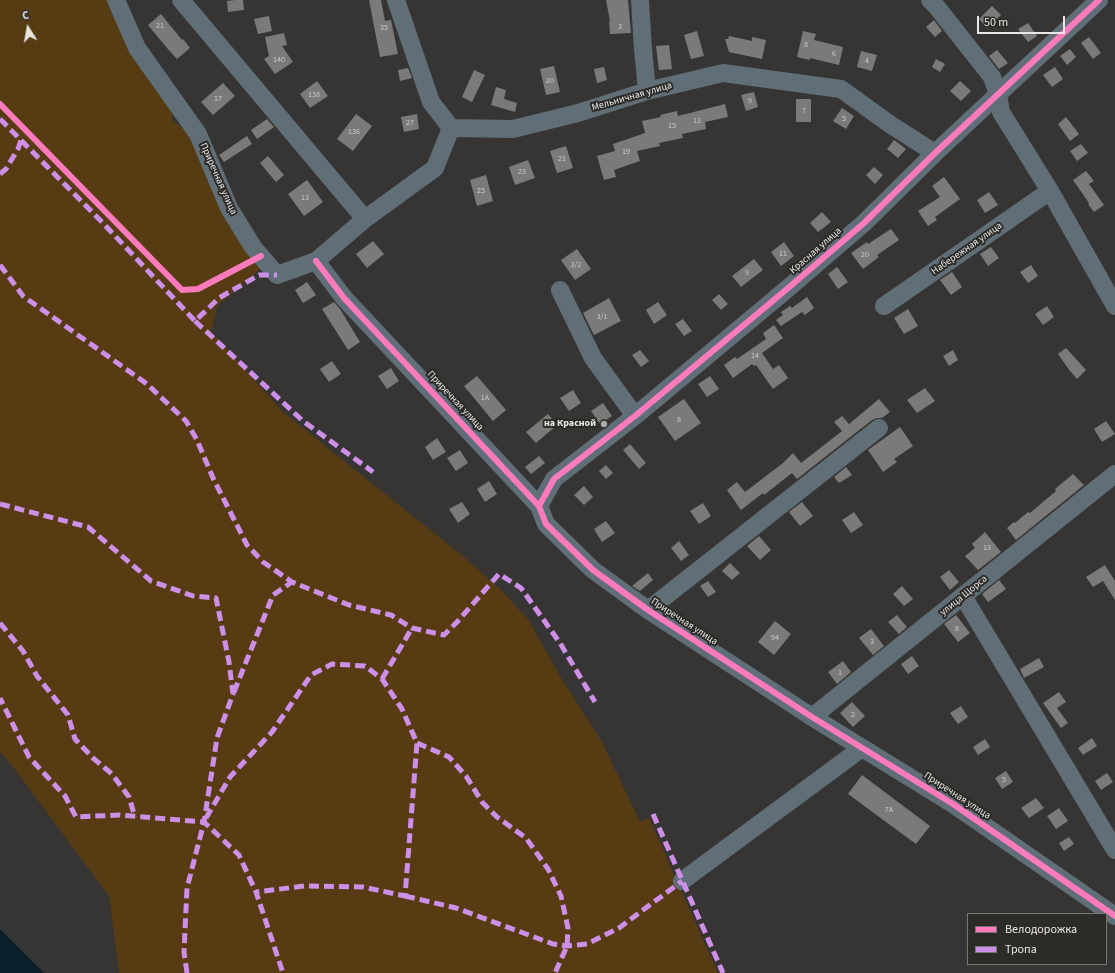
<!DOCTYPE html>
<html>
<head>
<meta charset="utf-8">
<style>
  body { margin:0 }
  #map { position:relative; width:1115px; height:973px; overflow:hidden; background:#363533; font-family:"Source Sans 3",sans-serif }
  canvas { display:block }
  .legend { position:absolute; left:967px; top:913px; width:140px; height:52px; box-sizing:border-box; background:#2d2b28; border:1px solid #787674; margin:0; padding:5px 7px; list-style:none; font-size:12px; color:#e9e7e5 }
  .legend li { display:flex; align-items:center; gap:8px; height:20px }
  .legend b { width:20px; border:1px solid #787674 }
  .north { position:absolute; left:8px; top:8px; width:40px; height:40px; -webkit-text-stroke:3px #2d2b28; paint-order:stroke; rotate:349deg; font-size:11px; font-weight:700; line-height:16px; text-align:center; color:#e9e7e5 }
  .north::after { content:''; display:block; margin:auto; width:14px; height:18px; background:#e9e7e5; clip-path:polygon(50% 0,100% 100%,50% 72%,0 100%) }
  .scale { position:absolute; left:977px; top:16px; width:88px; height:18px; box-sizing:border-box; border:2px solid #e9e7e5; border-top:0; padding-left:5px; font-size:12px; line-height:14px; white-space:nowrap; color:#e9e7e5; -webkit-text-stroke:3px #2d2b28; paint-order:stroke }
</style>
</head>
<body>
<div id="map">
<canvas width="1115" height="973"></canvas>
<ul class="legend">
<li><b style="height:5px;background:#fd7abc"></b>Велодорожка</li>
<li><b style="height:5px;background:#ce8fe9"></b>Тропа</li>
</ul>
<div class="north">С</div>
<div class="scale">50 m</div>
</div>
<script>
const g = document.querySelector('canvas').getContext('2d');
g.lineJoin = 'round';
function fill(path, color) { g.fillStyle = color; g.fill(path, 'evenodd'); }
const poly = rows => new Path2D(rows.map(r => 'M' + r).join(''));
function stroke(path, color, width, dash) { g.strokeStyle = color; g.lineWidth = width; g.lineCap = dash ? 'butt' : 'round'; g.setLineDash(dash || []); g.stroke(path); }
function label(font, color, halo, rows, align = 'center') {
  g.font = font + ' "Source Sans 3",sans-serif'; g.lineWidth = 4; g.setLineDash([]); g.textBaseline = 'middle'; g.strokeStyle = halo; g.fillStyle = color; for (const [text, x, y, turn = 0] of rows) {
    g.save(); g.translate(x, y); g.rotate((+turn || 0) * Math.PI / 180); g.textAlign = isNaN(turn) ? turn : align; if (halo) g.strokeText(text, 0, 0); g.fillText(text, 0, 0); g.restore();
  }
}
const green = poly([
  [0,0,107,0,110,10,144,67,170,104,173,121,191,134,260,269,218,305,211,331,283,412,464,557,499,588,528,619,561,678,602,742,640,822,649,818,718,973,119,973,109,896,13,767,0,752]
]);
const water = poly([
  [0,929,44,973,0,973]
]);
const building = poly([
  [235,0,243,0,244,10,228,12,227,1],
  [369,0,381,0,385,21,391,20,398,54,380,57],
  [606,0,628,0,631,33,610,34,609,21,610,21],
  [992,6,1001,15,987,28,979,19],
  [161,14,182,40,183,39,190,48,177,59,167,48,148,25],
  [269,16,272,31,258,34,254,19],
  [934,20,942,31,935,37,926,27],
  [1028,23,1037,36,1028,42,1018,29],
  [697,31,704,56,691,59,684,35],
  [803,31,816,34,814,40,843,47,839,65,810,58,810,60,797,57],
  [284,33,287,45,282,46,293,62,275,74,264,59,269,56,265,37],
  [729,36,752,41,752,37,766,40,762,59,729,52,725,39,728,39],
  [1089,37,1101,53,1093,59,1081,43],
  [669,45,672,69,659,70,656,46],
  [1070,49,1076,57,1067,65,1060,56],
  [997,50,1008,63,999,69,989,56],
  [861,51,877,55,872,71,857,67],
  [936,59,945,64,940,72,932,67],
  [554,66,560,92,546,95,540,69],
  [604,67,607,80,597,83,594,69],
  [1055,67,1063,79,1052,87,1043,75],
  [408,68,412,78,400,81,398,70],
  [474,70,485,75,472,102,462,97],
  [317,81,328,96,310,108,300,94],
  [960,81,971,91,961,101,950,91],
  [223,83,235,96,213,115,201,102],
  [496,87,506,90,504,99,517,103,515,112,491,105],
  [754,92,758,107,746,111,741,95],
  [796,99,811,99,811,122,796,122],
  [725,104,728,117,705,122,706,129,682,134,683,138,659,143,660,146,637,151,640,161,614,170,616,177,604,180,597,156,615,151,613,144,645,133,642,121,661,117,660,115,677,111,678,116],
  [842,108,854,116,846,129,833,121],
  [356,114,372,126,353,151,337,139],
  [417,114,419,129,404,132,401,117],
  [1066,117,1079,134,1070,141,1058,124],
  [267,119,274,127,257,139,251,130],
  [247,136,252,144,224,162,219,155],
  [894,140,906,149,898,158,887,149],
  [1081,144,1088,153,1077,161,1070,151],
  [566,146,573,168,557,173,550,151],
  [268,156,284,175,276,182,260,163],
  [528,160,535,178,515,185,509,167],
  [874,167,883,175,875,184,866,175],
  [1086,171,1094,181,1089,184,1104,205,1094,212,1088,204,1089,203,1073,180],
  [486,175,493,201,477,206,470,180],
  [944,177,960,199,935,217,937,220,928,226,918,211,940,197,932,186],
  [307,180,323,202,304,216,288,194],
  [989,192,998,205,985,213,977,200],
  [822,212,831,222,818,232,810,223],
  [891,229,899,240,877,255,879,257,863,269,851,253,867,242,868,244],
  [373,241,384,254,367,268,356,254],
  [784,242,794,256,781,266,771,252],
  [991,247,999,258,988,266,980,254],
  [577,249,591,269,575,280,561,260],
  [754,259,763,270,741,287,732,276],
  [1031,265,1038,276,1028,283,1020,272],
  [837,267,848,282,838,289,828,274],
  [952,272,962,287,951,295,940,280],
  [307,282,316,295,303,303,295,290],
  [719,294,728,304,721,310,712,300],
  [807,297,814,308,805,315,802,312,781,326,776,320,783,315,781,312,790,306,792,308],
  [609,298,621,321,594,335,583,313],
  [334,302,340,309,360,342,348,350,322,309],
  [658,302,667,315,654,324,646,310],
  [1047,306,1054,317,1043,325,1035,314],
  [908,309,918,326,904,334,894,318],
  [683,319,692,331,684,336,675,324],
  [774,325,783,338,762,353,773,369,779,365,788,378,773,389,756,365,754,366,752,364,733,378,724,365,735,357,737,359,766,339,763,333],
  [1066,348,1086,370,1077,379,1070,371,1058,354],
  [640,350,649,361,641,367,632,355],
  [953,350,958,360,949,366,943,356],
  [332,361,341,374,329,382,320,369],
  [391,368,399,381,387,389,378,376],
  [477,376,506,410,493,421,464,386],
  [710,376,719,389,707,397,698,384],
  [925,388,935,401,917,413,907,400],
  [573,390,581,403,569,411,560,398],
  [684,399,701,423,675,441,658,417],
  [879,399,890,412,882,418,877,418,872,420,797,479,792,473,764,495,763,493,741,510,727,490,737,482,745,492,783,463,793,453,801,463,842,431,834,422,842,416,849,424],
  [603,403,612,416,600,424,591,411],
  [548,414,557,425,536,443,526,432],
  [1106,421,1115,434,1102,442,1094,429],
  [900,427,913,446,894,459,897,462,883,472,868,450],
  [437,438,446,452,433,460,425,447],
  [630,444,646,463,639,469,623,450],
  [460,450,468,463,456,471,447,458],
  [539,456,545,463,531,474,525,467],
  [606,465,613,473,606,479,599,471],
  [846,467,852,475,839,483,834,477],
  [1073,474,1084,485,1016,540,1007,528,1014,522,1015,523,1028,512,1030,513,1056,491,1055,489],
  [489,481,497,494,485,502,477,489],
  [584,486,593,497,584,505,574,495],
  [462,502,470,514,458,523,449,509],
  [802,502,813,516,800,526,789,512],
  [703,503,711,516,699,524,690,511],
  [854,512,863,525,851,533,842,520],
  [606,521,615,533,602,542,594,529],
  [985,532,1001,552,978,570,965,556,975,548,972,544],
  [759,536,771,550,760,560,747,546],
  [679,541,689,555,681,561,671,548],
  [730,563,740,573,732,580,722,571],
  [1105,565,1115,581,1115,600,1103,581,1093,587,1086,577],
  [949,570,959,582,950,590,940,577],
  [648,573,653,580,640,591,632,586],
  [999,580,1006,589,988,602,982,594],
  [708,581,716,592,708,597,700,586],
  [902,586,913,599,904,606,893,594],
  [897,615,907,627,899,634,888,622],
  [956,615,970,633,958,642,944,624],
  [775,621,791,634,774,655,758,642],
  [871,629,884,646,873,655,859,638],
  [912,656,919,666,908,674,901,664],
  [1039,658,1044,667,1024,678,1020,669],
  [843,661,851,672,837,684,828,672],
  [1059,692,1066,702,1057,708,1068,723,1061,728,1043,703],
  [852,702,865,716,853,727,840,713],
  [961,706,968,717,958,724,950,713],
  [1092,738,1097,746,1083,755,1078,748],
  [985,739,990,747,978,755,973,747],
  [1006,771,1013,782,1002,789,995,778],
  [1107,773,1113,782,1101,790,1095,781],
  [862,775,930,826,916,844,848,794],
  [1036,798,1044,808,1029,818,1021,808],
  [1059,808,1068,821,1056,829,1047,816],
  [1069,837,1074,844,1064,851,1059,843]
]);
const minor = poly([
  [116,0,137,48,198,134,229,208,253,247,277,275,316,261,365,219,435,168,451,128],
  [181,0,365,219],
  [396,0,431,102,451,128,513,129,578,113,647,91,723,73,841,89,891,125,935,153],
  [640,0,643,49,647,91],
  [930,0,936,6,992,77,998,95,1001,112,1050,191,1115,306],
  [316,261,344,298,539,506,546,524,593,570,648,610,812,717,953,804,1115,916],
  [560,290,593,358,635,416],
  [884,306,1050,191],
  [539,506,554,479,635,416,787,289,864,223,935,153,1099,0],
  [963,596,1115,850],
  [648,610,879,428],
  [812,717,1115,474],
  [682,881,862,748]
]);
const quiet = poly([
  [0,119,102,222,195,321,219,298,259,275,277,275],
  [0,174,6,169,18,149,21,140],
  [0,265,23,296,147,384,186,421,197,440,213,478,247,545,263,562,292,582,349,605,391,615,412,628,444,635,457,622,499,574,521,588,560,643,595,702],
  [195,321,303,421,373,472],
  [0,504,88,527,151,581,193,596,216,598,229,662,233,694,217,738,204,822,119,815,76,817,65,796,29,757,0,698],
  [0,623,23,651,37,676,68,715,75,739,93,758,112,774,129,797,135,817],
  [382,679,412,628],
  [234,692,273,595,292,582],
  [417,743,449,757,466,776,482,802,497,817,526,838,548,869,561,896,568,928,567,946,555,973],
  [653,814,723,973],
  [206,818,230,777,272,732,311,675,332,664,365,666,382,679,402,709,417,743,405,896,363,887,304,886,256,892],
  [405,896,456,908,553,944,567,946,587,944,619,928,682,881],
  [187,973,184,952,187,888,204,822,239,855,256,892,283,973]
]);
const cycleway = poly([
  [0,104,182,290,198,289,261,256],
  [316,261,344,298,539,506,546,524,593,570,648,610,812,717,953,804,1115,916],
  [539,506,554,479,635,416,787,289,864,223,935,153,1099,0]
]);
const markers = [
  [604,424,4,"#aaa9a7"]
];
const numberNames = [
  ["21",160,26],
  ["3",620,27],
  ["35",384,28],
  ["8",806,45],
  ["6",834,54],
  ["140",279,60],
  ["4",867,61],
  ["20",550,81],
  ["138",314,95],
  ["17",218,99],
  ["9",750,101],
  ["7",804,111],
  ["5",844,119],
  ["13",697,121],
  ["27",410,123],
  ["15",672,126],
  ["136",354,132],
  ["19",626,152],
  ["21",562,159],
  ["23",522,172],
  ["25",481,191],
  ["13",305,198],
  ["11",783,254],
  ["20",865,255],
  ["3/2",576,265],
  ["9",747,273],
  ["3/1",602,317],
  ["14",755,356],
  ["1А",485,398],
  ["8",679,420],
  ["13",987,548],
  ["8",957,629],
  ["94",775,638],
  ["3",872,642],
  ["1",840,673],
  ["2",853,715],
  ["5",1004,780],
  ["7А",889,810]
];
const streetNames = [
  ["Мельничная улица",632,97,-16],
  ["Приречная улица",218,179,66],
  ["Набережная улица",967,249,-35],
  ["Красная улица",816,251,-41],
  ["Приречная улица",455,401,47],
  ["улица Щорса",964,596,-39],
  ["Приречная улица",684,622,33],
  ["Приречная улица",957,796,33]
];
const poiNames = [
  ["на Красной",596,424]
];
fill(green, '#563b13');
fill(water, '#0a1e2b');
fill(building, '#7b7a78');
stroke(minor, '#606e78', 18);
stroke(quiet, '#ce8fe9', 5, [10, 5]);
stroke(cycleway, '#fd7abc', 6);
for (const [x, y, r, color] of markers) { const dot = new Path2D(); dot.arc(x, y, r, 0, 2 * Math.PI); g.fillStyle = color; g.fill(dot); stroke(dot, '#2d2b28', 1.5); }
label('8px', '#ceccca', null, numberNames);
label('10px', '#e9e7e5', '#2d2b28', streetNames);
label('bold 10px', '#e9e7e5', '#2d2b28', poiNames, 'right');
</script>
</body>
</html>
